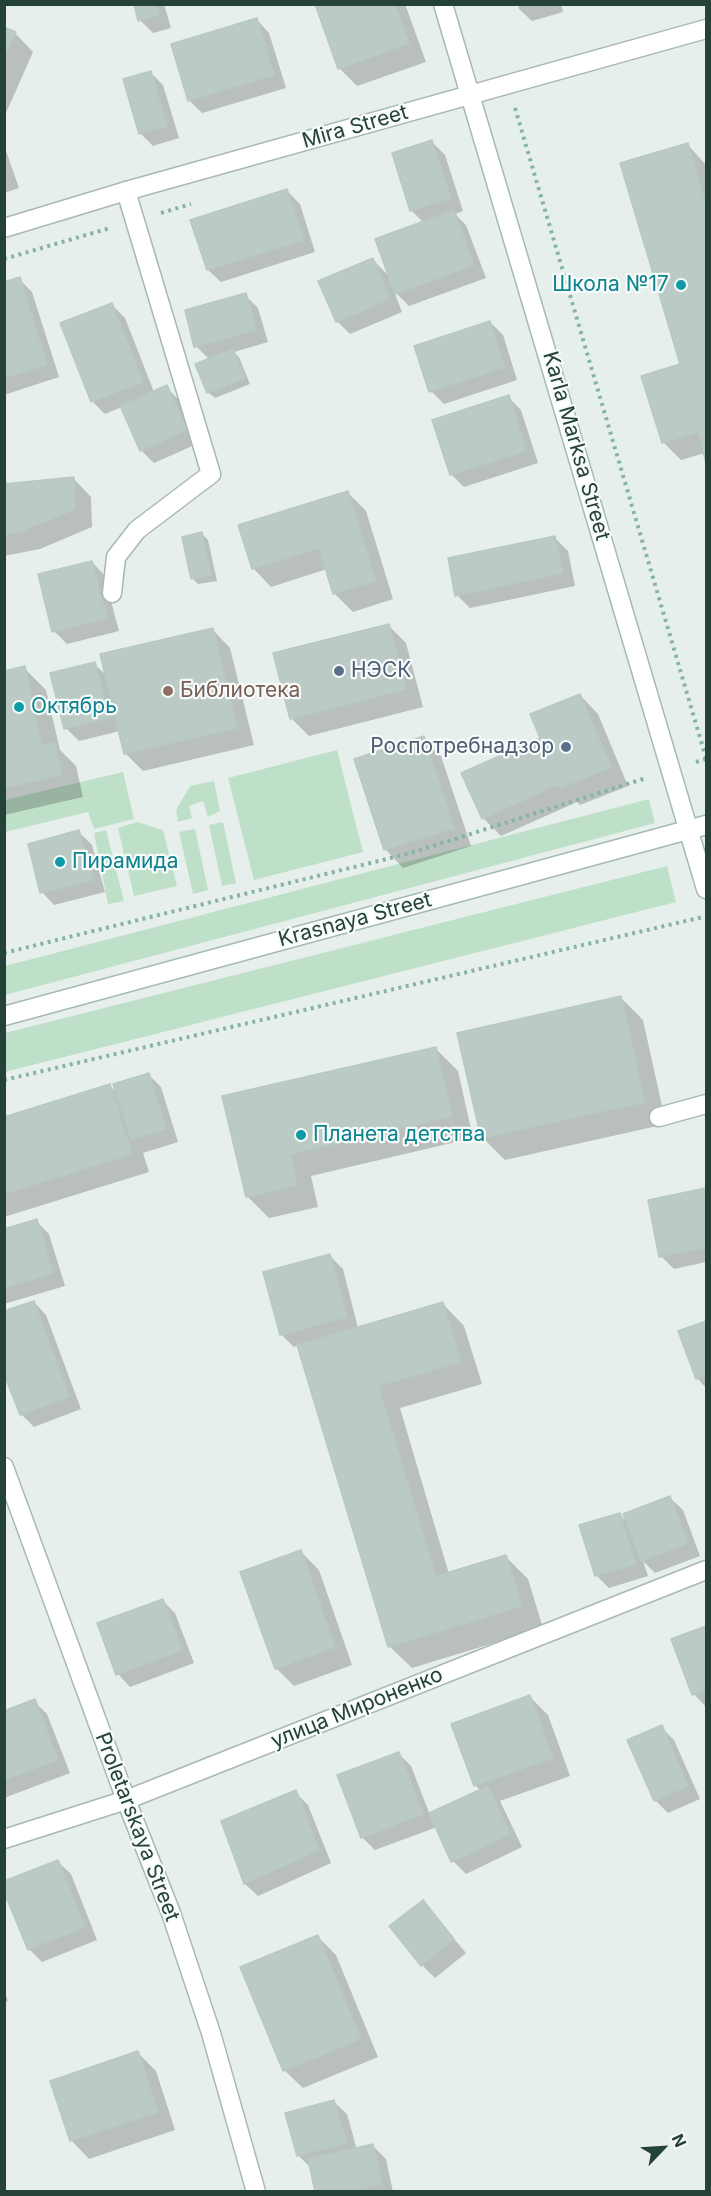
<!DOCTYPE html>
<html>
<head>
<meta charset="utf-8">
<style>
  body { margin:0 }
  #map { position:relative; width:711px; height:2196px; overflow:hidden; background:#e6efeb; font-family:Inter,sans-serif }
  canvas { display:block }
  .frame { position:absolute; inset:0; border:6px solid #24423a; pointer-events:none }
  .north { position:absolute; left:633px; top:2118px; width:60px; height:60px; -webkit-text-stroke:4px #f7fbf9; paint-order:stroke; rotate:65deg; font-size:16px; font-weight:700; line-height:24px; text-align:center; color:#24423a }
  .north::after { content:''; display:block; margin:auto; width:21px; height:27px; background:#24423a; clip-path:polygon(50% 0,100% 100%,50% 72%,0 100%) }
</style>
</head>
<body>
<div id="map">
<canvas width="711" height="2196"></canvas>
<div class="frame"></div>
<div class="north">N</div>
</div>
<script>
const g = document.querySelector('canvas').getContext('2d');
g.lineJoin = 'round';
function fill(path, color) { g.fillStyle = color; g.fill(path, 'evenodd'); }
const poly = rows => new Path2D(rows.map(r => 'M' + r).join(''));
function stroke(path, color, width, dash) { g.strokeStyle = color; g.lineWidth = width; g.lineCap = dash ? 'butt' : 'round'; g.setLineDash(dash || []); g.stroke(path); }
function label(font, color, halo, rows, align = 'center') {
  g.font = font + ' Inter,sans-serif'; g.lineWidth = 4.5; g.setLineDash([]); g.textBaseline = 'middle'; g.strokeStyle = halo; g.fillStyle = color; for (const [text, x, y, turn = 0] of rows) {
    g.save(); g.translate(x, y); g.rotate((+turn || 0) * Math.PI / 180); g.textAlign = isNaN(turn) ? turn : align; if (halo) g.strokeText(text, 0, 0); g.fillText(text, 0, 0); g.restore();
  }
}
const green = poly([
  [337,750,363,852,254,880,228,778],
  [123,772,134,819,94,829,88,812,5,832,5,800],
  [214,781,220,811,208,817,203,801,189,806,192,818,178,822,176,810,190,786],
  [649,799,655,823,5,995,5,966],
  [137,822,163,830,177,886,134,896,118,828],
  [223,822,236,883,222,886,209,825],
  [195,829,208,890,193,894,179,832],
  [106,830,124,901,108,904,94,833],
  [667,866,676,902,5,1072,5,1033]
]);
const shadow = poly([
  [135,4,164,4,171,28,153,33,140,20],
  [317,4,405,4,426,62,357,86,339,68],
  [518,4,561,4,563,12,532,21,519,9],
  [257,20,269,33,286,88,202,113,189,100],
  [4,29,15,33,33,52,6,113],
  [150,72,163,85,179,138,153,146,140,133],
  [432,142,445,155,463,211,455,214,466,225,486,278,409,306,394,291,402,312,350,334,337,321,373,260,390,277,424,223,411,210],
  [4,145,19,188,4,193],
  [688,145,706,165,706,457,705,453,681,460,663,442,682,365],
  [287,191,300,204,315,252,221,282,208,270],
  [19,279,32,292,59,377,7,394,4,392,4,284],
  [245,295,258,308,268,342,234,352,239,357,250,384,215,398,208,392,210,360,196,346],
  [112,305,125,318,154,392,166,387,179,400,199,443,154,463,141,450,122,407,105,414,92,401],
  [490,322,503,335,517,380,444,404,431,391],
  [508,397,521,410,538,463,464,487,451,474],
  [4,476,8,485,73,478,91,497,92,527,40,549,4,556],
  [348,493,366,511,393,599,353,612,334,593,327,569,271,587,253,568],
  [202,534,208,540,217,581,198,584,192,578],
  [555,538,568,551,575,586,470,608,457,595],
  [92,562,104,575,119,631,67,644,54,631],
  [388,625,406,643,423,707,309,736,291,718],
  [212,629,230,648,254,745,143,771,125,753,120,731,79,741,66,728,94,664,107,676],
  [24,668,46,690,60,750,76,766,83,797,4,815,4,672],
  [580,695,598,714,628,786,580,805,577,802,501,836,483,818,542,739],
  [423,738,441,756,471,846,403,868,385,849],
  [79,832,92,845,105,892,54,905,42,892],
  [621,998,643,1020,666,1124,505,1160,483,1138],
  [436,1049,458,1071,473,1138,311,1176,318,1207,269,1218,247,1196,224,1098],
  [148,1074,161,1087,178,1142,143,1153,149,1172,4,1217,4,1118,110,1086,118,1094],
  [706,1190,706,1262,674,1269,661,1256,650,1201],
  [36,1221,49,1234,65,1286,4,1304,4,1230],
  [330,1256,343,1269,358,1328,442,1303,464,1326,482,1384,400,1408,449,1574,506,1557,528,1579,543,1628,412,1668,389,1646,299,1345,294,1347,281,1334],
  [34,1302,46,1315,81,1409,34,1427,21,1414],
  [706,1322,706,1388,697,1378,680,1332],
  [670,1498,683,1510,700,1556,655,1573,643,1561,648,1576,609,1588,596,1575,620,1515,628,1523],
  [301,1552,319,1570,352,1665,294,1686,276,1668],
  [162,1600,175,1613,194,1663,130,1687,118,1674],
  [706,1627,706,1707,694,1694,673,1640],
  [530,1697,548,1715,570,1776,500,1801,522,1847,466,1874,453,1861,437,1827,375,1850,362,1837,398,1753,411,1766,430,1815,481,1791,476,1786,453,1724],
  [34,1701,47,1714,70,1773,4,1798,4,1712],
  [661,1727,674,1740,700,1799,668,1813,655,1800],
  [295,1792,308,1805,331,1863,258,1896,245,1884],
  [58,1862,71,1874,97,1940,42,1962,29,1949],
  [423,1902,466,1953,435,1978,422,1965],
  [318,1937,336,1955,378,2057,303,2088,284,2070],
  [4,1989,8,2001,4,2002],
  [138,2053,156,2071,175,2130,89,2159,71,2140],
  [334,2102,347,2114,357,2150,373,2146,386,2159,393,2192,316,2192,311,2168,298,2155]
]);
const building = poly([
  [134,4,156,4,159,15,138,21,134,4],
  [315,4,395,4,409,43,338,69,315,4],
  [257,18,274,75,188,101,171,44,257,18],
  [4,27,16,32,4,57,4,27],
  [151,71,167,126,139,134,123,79,151,71],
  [432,140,451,198,410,211,392,153,432,140],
  [688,143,706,205,706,463,698,432,662,443,641,376,680,364,620,163,688,143],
  [287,189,304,240,207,270,190,220,287,189],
  [454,210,474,265,395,294,375,239,454,210],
  [373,258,390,299,336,322,318,281,373,258],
  [20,277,47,365,4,378,4,282,20,277],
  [246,293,256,330,194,347,185,310,246,293],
  [112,303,143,382,91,402,60,323,112,303],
  [490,321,505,367,429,392,414,346,490,321],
  [233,349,245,378,207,393,195,364,233,349],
  [167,385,187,430,140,451,120,406,167,385],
  [509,395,526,451,450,475,432,420,509,395],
  [74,477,75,509,22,531,4,535,4,484,74,477],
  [348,491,376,581,333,594,319,548,252,569,238,525,348,491],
  [202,532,211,575,191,579,182,537,202,532],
  [555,536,563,573,455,596,448,558,555,536],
  [92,561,107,618,52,632,38,574,92,561],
  [389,624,406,689,290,719,273,653,389,624],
  [213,628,237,728,124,754,100,654,213,628],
  [95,662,109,718,64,729,50,673,95,662],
  [25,666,42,745,55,743,62,775,4,788,4,671,25,666],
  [580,694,611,767,561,788,559,784,482,819,461,773,540,738,530,714,580,694],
  [424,736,454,828,384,850,354,759,424,736],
  [79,830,93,880,40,893,28,844,79,830],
  [621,996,645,1102,481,1138,457,1033,621,996],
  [436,1047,452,1116,290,1154,297,1185,246,1197,222,1096,436,1047],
  [149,1073,166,1129,131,1140,113,1084,149,1073],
  [110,1084,132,1154,4,1194,4,1117,110,1084],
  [706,1188,706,1247,659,1257,648,1200,706,1188],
  [37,1219,53,1273,4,1288,4,1229,37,1219],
  [330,1254,347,1317,280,1335,263,1272,330,1254],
  [34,1301,69,1397,20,1415,4,1374,4,1311,34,1301],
  [443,1302,461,1362,378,1386,436,1576,506,1555,522,1606,388,1647,297,1345,443,1302],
  [706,1321,706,1375,696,1379,678,1331,706,1321],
  [670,1496,688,1543,641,1561,623,1514,670,1496],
  [620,1513,636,1564,595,1576,579,1525,620,1513],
  [301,1550,335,1647,275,1669,240,1572,301,1550],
  [163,1599,182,1650,116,1675,97,1623,163,1599],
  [706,1626,706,1690,692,1695,671,1639,706,1626],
  [530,1695,553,1758,474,1786,451,1724,530,1695],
  [35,1699,58,1760,4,1780,4,1711,35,1699],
  [662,1725,688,1786,654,1801,627,1740,662,1725],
  [399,1752,423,1814,361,1838,337,1775,399,1752],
  [488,1786,510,1834,451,1862,429,1813,488,1786],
  [296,1790,319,1850,244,1884,221,1821,296,1790],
  [58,1860,85,1927,28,1950,4,1892,4,1881,58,1860],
  [423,1900,454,1939,421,1966,389,1926,423,1900],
  [318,1935,361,2039,283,2071,240,1967,318,1935],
  [138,2051,158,2112,70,2141,50,2081,138,2051],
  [334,2100,347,2143,297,2156,285,2113,334,2100],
  [373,2144,382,2184,351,2192,315,2192,308,2159,373,2144]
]);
const path = poly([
  [515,108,706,758],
  [161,213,191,204],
  [4,259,110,228],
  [696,762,706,759],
  [4,953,411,853,646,778],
  [4,1080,703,917]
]);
const lane = poly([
  [112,593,116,557,137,530,211,474,126,191],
  [659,1117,706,1104]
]);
const street = poly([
  [4,228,126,191,706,29],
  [4,1467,126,1800,171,1913,211,2033,256,2192],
  [4,1839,126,1800,706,1570]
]);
const secondary = poly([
  [443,4,706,889],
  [4,1016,706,825]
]);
const markers = [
  [681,285,6,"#0f9aa8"],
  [339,671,6,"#5c6f8a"],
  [168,691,6,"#8d6e63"],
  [19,707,6,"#0f9aa8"],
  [566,747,6,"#5c6f8a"],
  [60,862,6,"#0f9aa8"],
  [301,1135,6,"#0f9aa8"]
];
const streetNames = [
  ["Mira Street",355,127,-16],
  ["Karla Marksa Street",576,446,74],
  ["Krasnaya Street",355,920,-15],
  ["улица Мироненко",357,1708,-22],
  ["Proletarskaya Street",137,1827,69]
];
const cultureNames = [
  ["Школа №17",669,285,"right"],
  ["Октябрь",31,707],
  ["Пирамида",72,862],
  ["Планета детства",313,1135]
];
const serviceNames = [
  ["НЭСК",351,671],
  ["Роспотребнадзор",554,747,"right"]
];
const educationNames = [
  ["Библиотека",180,691]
];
fill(green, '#bfe0c8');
fill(shadow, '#0003');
fill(building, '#bbcac4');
stroke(building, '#b8c9c2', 1.5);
stroke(lane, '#a8b8b2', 21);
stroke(street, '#a8b8b2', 21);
stroke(secondary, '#a4bbb3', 21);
stroke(path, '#86b3a5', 4, [3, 4.5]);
stroke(lane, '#fff', 18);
stroke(street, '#fff', 18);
stroke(secondary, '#fff', 18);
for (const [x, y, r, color] of markers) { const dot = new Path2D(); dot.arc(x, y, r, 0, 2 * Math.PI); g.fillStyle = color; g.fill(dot); stroke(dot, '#f7fbf9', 2); }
label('21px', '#24423a', '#f7fbf9', streetNames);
label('21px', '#0d838f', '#f7fbf9', cultureNames, 'left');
label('21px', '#4e5e75', '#f7fbf9', serviceNames, 'left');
label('21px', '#785e54', '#f7fbf9', educationNames, 'left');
</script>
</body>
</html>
